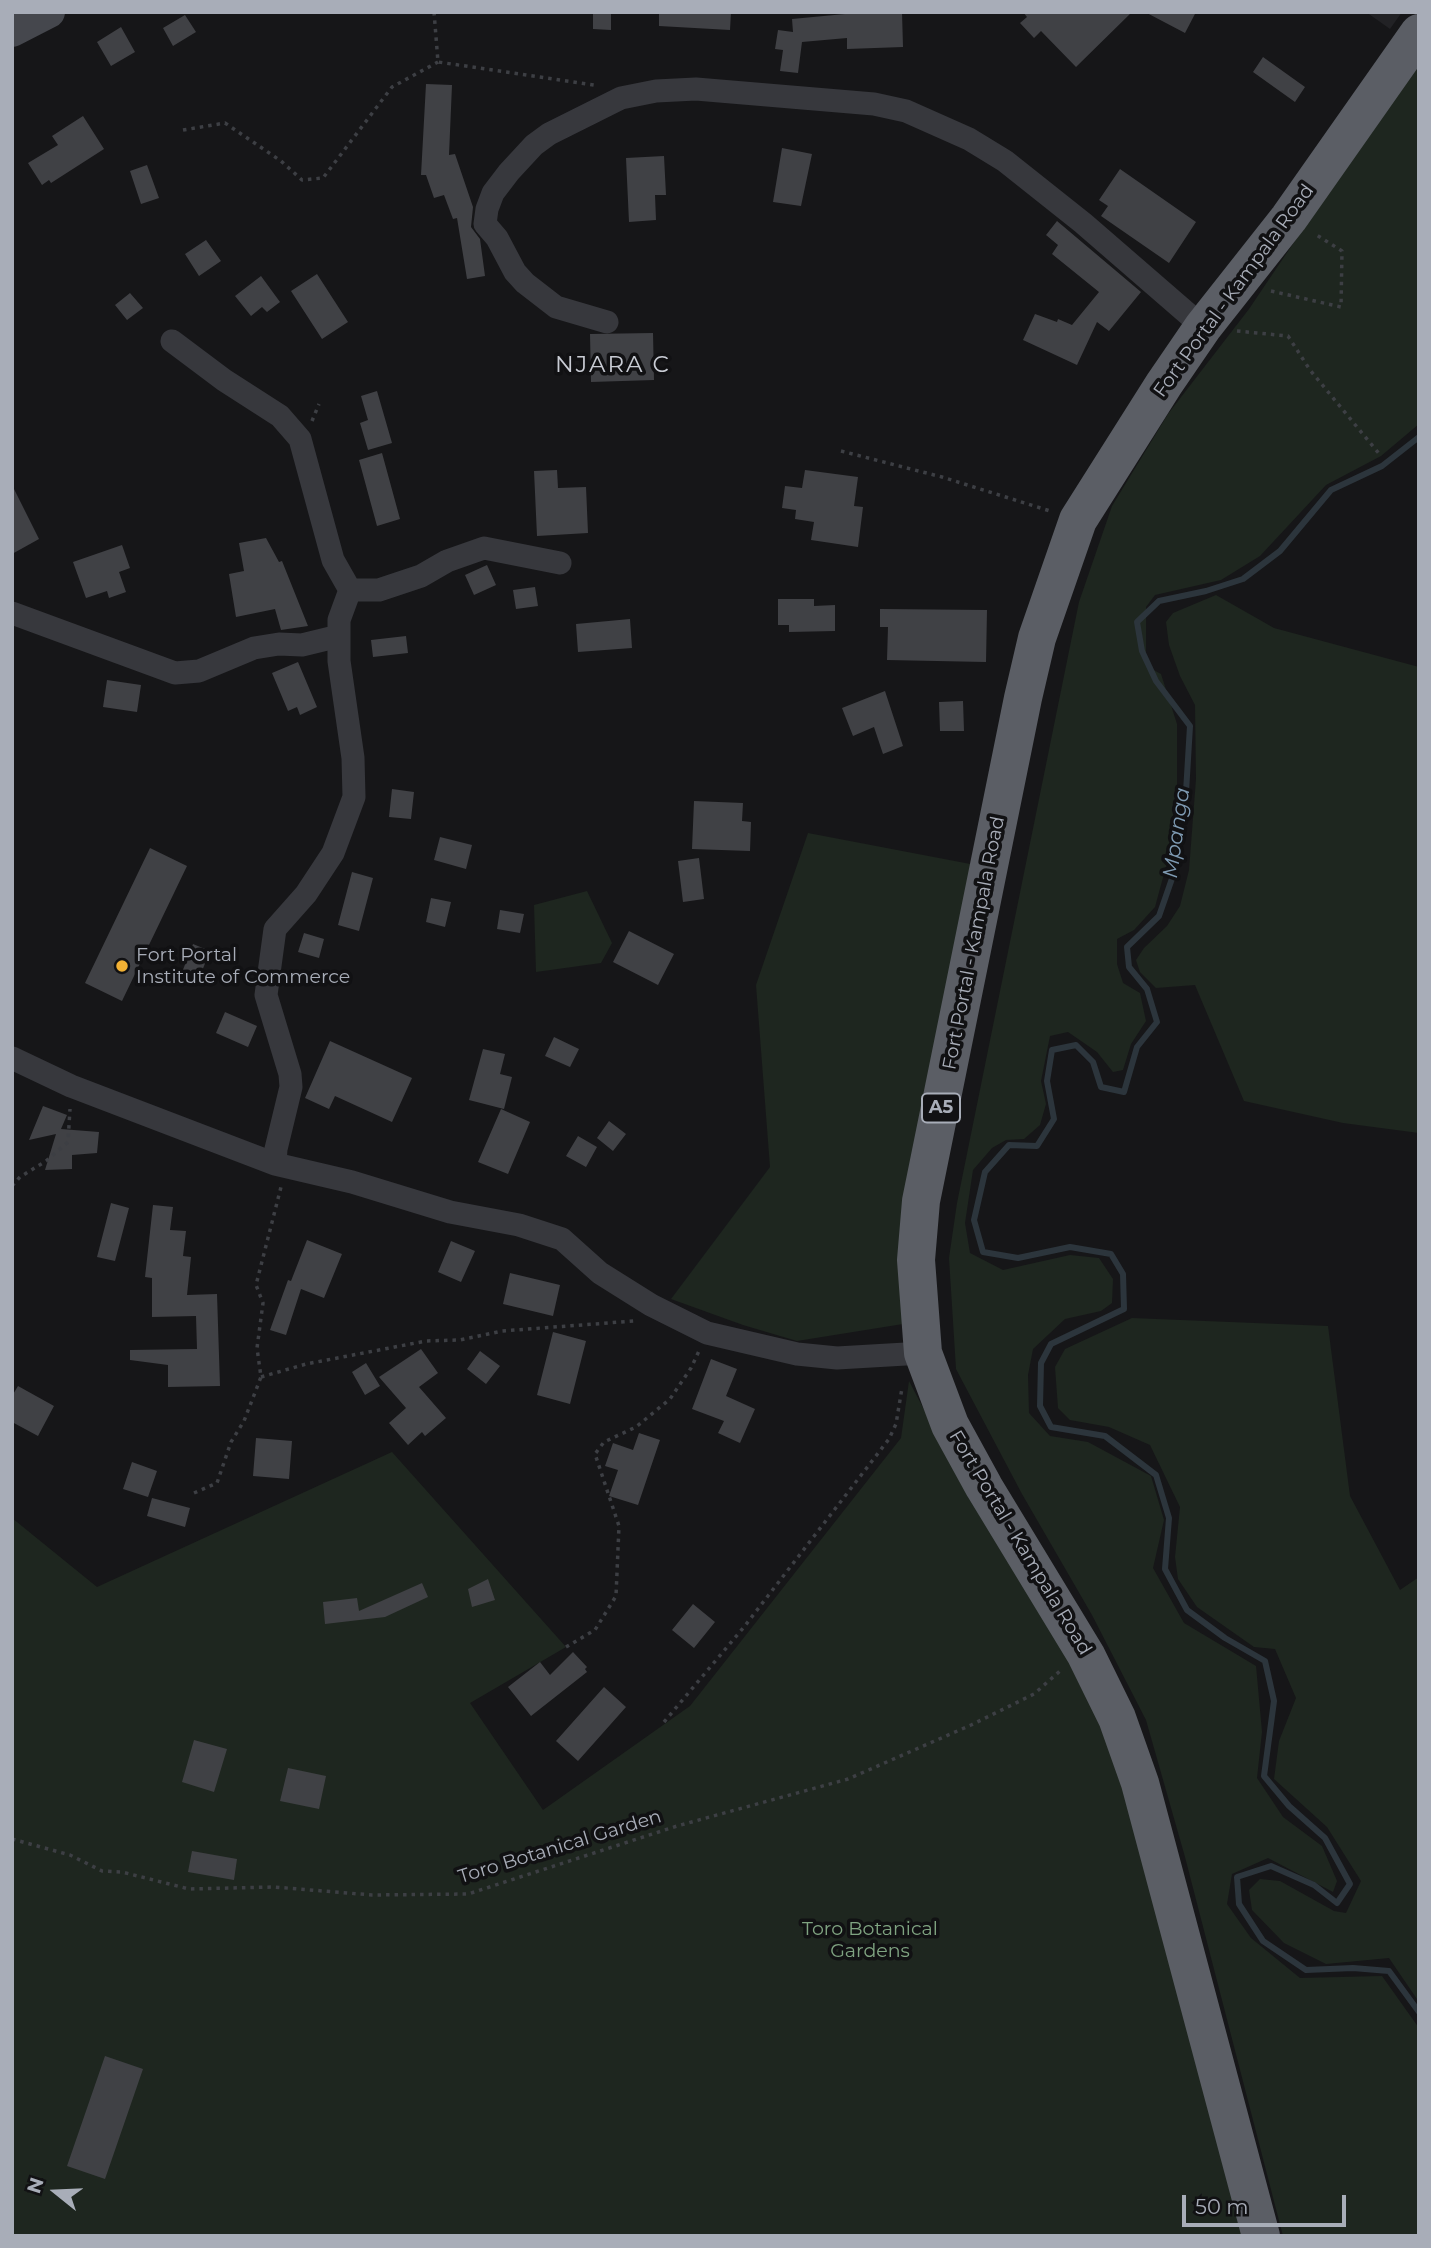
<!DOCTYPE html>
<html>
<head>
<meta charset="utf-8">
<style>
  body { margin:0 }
  #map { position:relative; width:1431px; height:2248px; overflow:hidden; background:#161618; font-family:Montserrat,sans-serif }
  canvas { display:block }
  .frame { position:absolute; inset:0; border:14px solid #a8adb8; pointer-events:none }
  .north { position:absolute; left:21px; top:2157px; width:70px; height:70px; -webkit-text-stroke:5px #111113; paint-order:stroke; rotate:288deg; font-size:19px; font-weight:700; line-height:28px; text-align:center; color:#a8adb8 }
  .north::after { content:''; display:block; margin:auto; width:24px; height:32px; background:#a8adb8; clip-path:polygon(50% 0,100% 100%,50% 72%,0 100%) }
  .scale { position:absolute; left:1182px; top:2195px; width:164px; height:32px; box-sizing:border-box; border:4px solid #a8adb8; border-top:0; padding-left:9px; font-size:21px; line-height:24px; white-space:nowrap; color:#a8adb8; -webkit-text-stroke:5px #111113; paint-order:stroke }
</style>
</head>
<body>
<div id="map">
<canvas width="1431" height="2248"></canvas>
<div class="frame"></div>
<div class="north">N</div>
<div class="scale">50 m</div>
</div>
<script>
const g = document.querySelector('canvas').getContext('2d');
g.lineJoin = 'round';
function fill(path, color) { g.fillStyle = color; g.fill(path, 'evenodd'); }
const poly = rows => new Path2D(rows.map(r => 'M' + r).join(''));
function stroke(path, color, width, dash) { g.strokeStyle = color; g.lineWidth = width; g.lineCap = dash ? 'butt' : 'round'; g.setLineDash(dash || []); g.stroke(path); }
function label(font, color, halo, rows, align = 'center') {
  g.font = font + ' Montserrat,sans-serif'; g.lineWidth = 7; g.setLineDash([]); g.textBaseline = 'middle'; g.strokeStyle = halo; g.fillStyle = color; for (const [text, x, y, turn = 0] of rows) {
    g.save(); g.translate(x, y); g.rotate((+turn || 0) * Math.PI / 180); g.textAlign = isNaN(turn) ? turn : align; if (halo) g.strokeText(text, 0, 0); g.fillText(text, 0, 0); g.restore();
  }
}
const built = poly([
  [1366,12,1402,12,1390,29]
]);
const green = poly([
  [1419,62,1419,424,1381,456,1326,485,1260,556,1221,580,1155,595,1146,607,1146,666,1161,674,1177,724,1177,786,1168,859,1155,907,1134,930,1117,939,1117,964,1123,983,1140,993,1146,1021,1131,1044,1123,1070,1113,1072,1097,1052,1068,1032,1050,1036,1041,1081,1046,1104,1040,1125,1024,1139,1006,1140,992,1148,973,1170,965,1223,970,1253,1003,1270,1070,1255,1099,1258,1113,1279,1112,1303,1101,1311,1065,1319,1033,1349,1028,1375,1029,1413,1050,1436,1088,1442,1151,1476,1164,1520,1153,1568,1184,1623,1256,1666,1262,1732,1257,1778,1283,1817,1322,1846,1337,1881,1333,1892,1268,1858,1232,1874,1227,1904,1251,1938,1300,1978,1382,1976,1419,2028,1419,2236,1283,2236,1185,1857,1146,1720,1092,1615,1022,1494,956,1369,949,1258,957,1203,1079,602,1112,506,1168,414,1249,309,1340,174],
  [1216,595,1274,628,1419,667,1419,1133,1343,1123,1244,1101,1195,985,1156,988,1140,972,1136,960,1144,948,1167,926,1180,906,1189,870,1196,779,1195,705,1180,676,1169,645,1166,622,1173,613],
  [808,833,986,867,903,1324,797,1341,743,1325,671,1299,770,1167,756,985],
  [587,891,612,943,601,963,536,972,534,905],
  [1132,1318,1328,1326,1350,1496,1400,1590,1419,1577,1419,2002,1389,1958,1326,1964,1284,1943,1252,1910,1249,1890,1260,1879,1280,1881,1334,1911,1346,1913,1361,1881,1327,1827,1274,1779,1279,1741,1296,1698,1275,1649,1254,1647,1197,1607,1178,1579,1175,1557,1180,1507,1150,1445,1109,1427,1070,1420,1058,1408,1055,1367,1065,1349],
  [909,1381,980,1516,1075,1663,1120,1752,1242,2236,12,2236,12,1518,97,1587,392,1452,566,1647,470,1703,543,1810,690,1706,901,1438]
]);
const stream = poly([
  [1419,437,1382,466,1331,490,1280,551,1243,579,1206,591,1159,601,1137,622,1142,651,1156,681,1190,726,1186,792,1176,867,1159,916,1127,947,1129,967,1147,989,1157,1022,1137,1047,1124,1092,1101,1087,1093,1062,1076,1045,1052,1050,1047,1081,1054,1119,1037,1146,1009,1145,985,1172,974,1220,983,1252,1018,1258,1070,1247,1111,1254,1123,1274,1124,1309,1051,1344,1041,1363,1040,1406,1051,1427,1105,1436,1156,1475,1169,1518,1165,1569,1187,1610,1225,1638,1265,1661,1274,1701,1264,1776,1289,1806,1325,1838,1350,1884,1337,1903,1314,1885,1271,1866,1237,1877,1239,1904,1263,1941,1306,1970,1353,1968,1389,1971,1419,2012]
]);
const building = poly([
  [593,12,611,12,611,30,593,29],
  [659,12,731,12,730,30,659,26],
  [866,12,902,12,903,47,847,49,847,38,802,42,798,73,780,71,783,50,775,49,778,30,793,32,792,19],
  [1023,12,1132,12,1076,67,1041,31,1034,38,1020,23,1027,17],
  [1145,12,1196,12,1185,33],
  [185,15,196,32,173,46,163,28],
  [121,27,135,52,111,66,97,42],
  [1263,57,1305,87,1295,102,1253,72],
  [426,84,452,85,449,155,455,154,473,207,471,227,480,239,485,276,467,279,457,218,453,219,444,195,434,198,426,175,421,175],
  [83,116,104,149,51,183,49,180,42,185,28,163,58,145,52,136],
  [782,148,812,154,801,206,773,202],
  [664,156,666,195,655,195,656,220,629,222,626,158],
  [147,165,159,198,141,204,130,171],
  [1120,169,1196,222,1169,263,1101,216,1108,206,1099,200],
  [1057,221,1141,292,1109,331,1097,322,1077,365,1023,340,1035,314,1057,322,1058,319,1072,325,1099,292,1052,254,1058,245,1046,235],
  [206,240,221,261,199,276,185,254],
  [317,274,348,322,322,339,291,291],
  [261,276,280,302,267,312,262,307,251,316,235,296],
  [130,293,143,308,127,320,115,305],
  [653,333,654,380,591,382,590,334],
  [377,391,392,443,368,450,360,423,368,420,361,396],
  [382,453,400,519,377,526,359,460],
  [557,470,558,488,586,487,588,533,537,536,534,471],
  [805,470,858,477,854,506,863,507,858,547,811,540,814,522,795,519,796,510,782,508,785,486,802,488],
  [12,485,39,539,12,554],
  [266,538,279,562,282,561,308,626,281,630,275,609,236,617,229,574,244,571,239,543],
  [122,545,130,568,119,572,126,592,109,598,107,591,86,598,73,562],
  [487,565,496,585,474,595,465,575],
  [535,587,538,606,516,609,513,590],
  [778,599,814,599,814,606,835,605,835,631,789,632,789,625,778,625],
  [880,609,987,610,986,662,887,660,888,627,880,627],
  [630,619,632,648,578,652,576,624],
  [406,636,408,653,373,657,371,640],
  [298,662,317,707,300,715,297,707,288,711,272,673],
  [107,680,141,685,137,712,103,707],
  [885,691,903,746,883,754,874,727,853,736,842,708],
  [963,701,964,731,940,731,939,702],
  [392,789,414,792,411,819,389,817],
  [694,801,743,803,742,821,751,822,750,851,692,849],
  [440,837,472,845,466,869,434,860],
  [150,848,187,866,122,1001,85,983],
  [699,858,704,899,683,902,678,861],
  [352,872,373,878,359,931,338,925],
  [431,898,451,902,445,927,426,922],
  [500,910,524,914,520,933,497,929],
  [629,931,674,954,658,985,613,962],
  [304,933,324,939,319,958,298,952],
  [193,944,210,951,196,986,179,980],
  [225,1012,257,1026,248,1047,216,1033],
  [554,1037,579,1049,570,1067,545,1056],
  [330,1041,412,1078,392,1122,335,1096,329,1109,305,1098],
  [483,1049,505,1054,500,1074,512,1077,504,1109,469,1100],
  [43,1106,67,1115,61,1129,99,1132,97,1153,72,1155,72,1169,45,1170,56,1134,29,1140],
  [501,1109,530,1122,508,1174,478,1162],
  [609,1121,626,1134,613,1151,597,1138],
  [578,1136,597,1147,586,1167,566,1156],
  [111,1203,129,1208,115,1261,97,1257],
  [153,1205,173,1207,170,1230,186,1231,183,1256,191,1257,187,1295,217,1294,220,1386,168,1387,168,1365,130,1360,130,1350,197,1349,196,1316,152,1317,152,1278,145,1277],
  [307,1240,342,1254,324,1298,301,1289,286,1335,270,1330,288,1280,291,1281],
  [451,1241,475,1251,461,1282,438,1272],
  [510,1273,560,1285,553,1316,503,1304],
  [553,1332,586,1341,570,1404,537,1395],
  [421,1349,438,1373,419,1387,446,1418,425,1436,422,1432,408,1445,389,1423,406,1408,379,1377],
  [480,1351,500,1366,486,1384,467,1369],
  [711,1359,737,1369,726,1396,755,1409,740,1443,718,1433,724,1421,692,1409],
  [366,1363,380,1386,365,1395,352,1372],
  [18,1386,54,1406,38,1436,12,1422,12,1396],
  [639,1433,660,1440,638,1505,609,1496,618,1470,605,1466,613,1443,633,1450],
  [256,1438,292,1441,289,1479,253,1476],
  [132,1462,157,1471,148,1497,123,1489],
  [152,1498,190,1508,185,1527,147,1516],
  [488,1579,495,1600,472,1607,468,1589],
  [422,1583,428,1597,385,1617,325,1624,323,1602,357,1598,359,1611],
  [693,1604,715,1622,694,1648,672,1630],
  [573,1652,587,1667,585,1669,587,1672,531,1716,508,1687,540,1662,550,1675],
  [604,1687,626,1707,578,1761,556,1741],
  [194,1740,227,1749,214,1792,182,1782],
  [288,1768,326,1776,319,1809,280,1801],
  [192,1851,237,1859,234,1880,188,1872],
  [105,2056,143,2069,105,2179,67,2166]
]);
const path = poly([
  [434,12,438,62,594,85],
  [183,130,225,123,281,161,302,180,323,178,392,87,438,62],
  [1271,291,1341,307,1342,251,1315,234],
  [1237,331,1288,336,1310,370,1381,456],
  [312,421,319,404],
  [841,451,942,477,1050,511],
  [12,1186,20,1177,46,1161,68,1142,70,1109],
  [261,1377,306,1364,426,1341,460,1340,502,1331,634,1321],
  [194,1493,217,1483,231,1442,244,1421,261,1377,257,1348,263,1303,256,1285,281,1187],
  [566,1647,595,1630,616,1596,619,1526,595,1454,604,1442,636,1427,670,1399,691,1368,699,1351],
  [664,1722,744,1627,889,1439,896,1424,902,1388],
  [12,1839,70,1855,102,1871,122,1872,189,1889,274,1887,372,1895,468,1894,677,1826,848,1779,971,1725,1034,1694,1060,1671]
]);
const minor = poly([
  [607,322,556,307,525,283,515,272,497,238,485,224,487,209,493,193,509,172,534,145,549,134,621,98,656,91,696,89,874,104,906,111,969,139,1005,161,1083,223,1203,327],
  [172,341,224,380,280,416,300,439,333,560,350,590,339,620,339,661,353,758,354,797,333,853,306,894,275,929,266,995,290,1074,291,1087,276,1149,275,1164],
  [350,590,379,590,421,576,447,561,484,548,560,563],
  [12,613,175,673,199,671,254,648,279,644,302,645,339,636],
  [12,1058,71,1086,275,1164,352,1182,450,1212,519,1225,562,1239,600,1273,651,1305,707,1333,797,1354,837,1358,923,1353]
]);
const secondary = poly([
  [12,31,49,12]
]);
const trunk = poly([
  [1261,2236,1140,1783,1117,1718,1086,1655,984,1487,950,1425,923,1353,916,1260,921,1201,1023,698,1037,638,1078,520,1164,384,1203,327,1289,218,1419,33]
]);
const markers = [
  [122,966,7,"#f2b134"]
];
const shields = [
  [941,1108,38]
];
const shieldNames = [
  ["A5",941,1108]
];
const streetNames = [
  ["Fort Portal - Kampala Road",1234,291,-54],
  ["Fort Portal - Kampala Road",974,943,-79],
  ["Fort Portal - Kampala Road",1020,1543,59],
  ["Toro Botanical Garden",560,1847,-17]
];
const poiNames = [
  ["Fort Portal",136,955],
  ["Institute of Commerce",136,977]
];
const parkNames = [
  ["Toro Botanical",870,1929],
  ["Gardens",870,1951]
];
const waterNames = [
  ["Mpanga",1177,833,-82]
];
const quarterNames = [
  ["NJARA C",613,365]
];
fill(built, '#222225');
fill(green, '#1e261f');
stroke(stream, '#2c353c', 6);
fill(building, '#404145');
stroke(path, '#3d3f44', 3.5, [3.5, 5]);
stroke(minor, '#37383d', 23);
stroke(secondary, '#45474d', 32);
stroke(trunk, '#5b5e65', 38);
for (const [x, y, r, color] of markers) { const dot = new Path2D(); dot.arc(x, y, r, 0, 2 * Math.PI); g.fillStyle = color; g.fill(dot); stroke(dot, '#111113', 2.5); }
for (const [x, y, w] of shields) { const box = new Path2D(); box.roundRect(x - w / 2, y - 14.5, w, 29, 5); g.fillStyle = '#111113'; g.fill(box); stroke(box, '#a8adb8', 2); }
label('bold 18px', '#a8adb8', null, shieldNames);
label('19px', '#a8adb8', '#111113', streetNames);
label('19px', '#a8adb8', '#111113', poiNames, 'left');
label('19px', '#7fa381', '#111113', parkNames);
label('italic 21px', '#7f9bb3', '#111113', waterNames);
g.letterSpacing = '2px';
label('23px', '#c9ccd4', '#111113', quarterNames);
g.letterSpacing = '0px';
</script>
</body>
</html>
